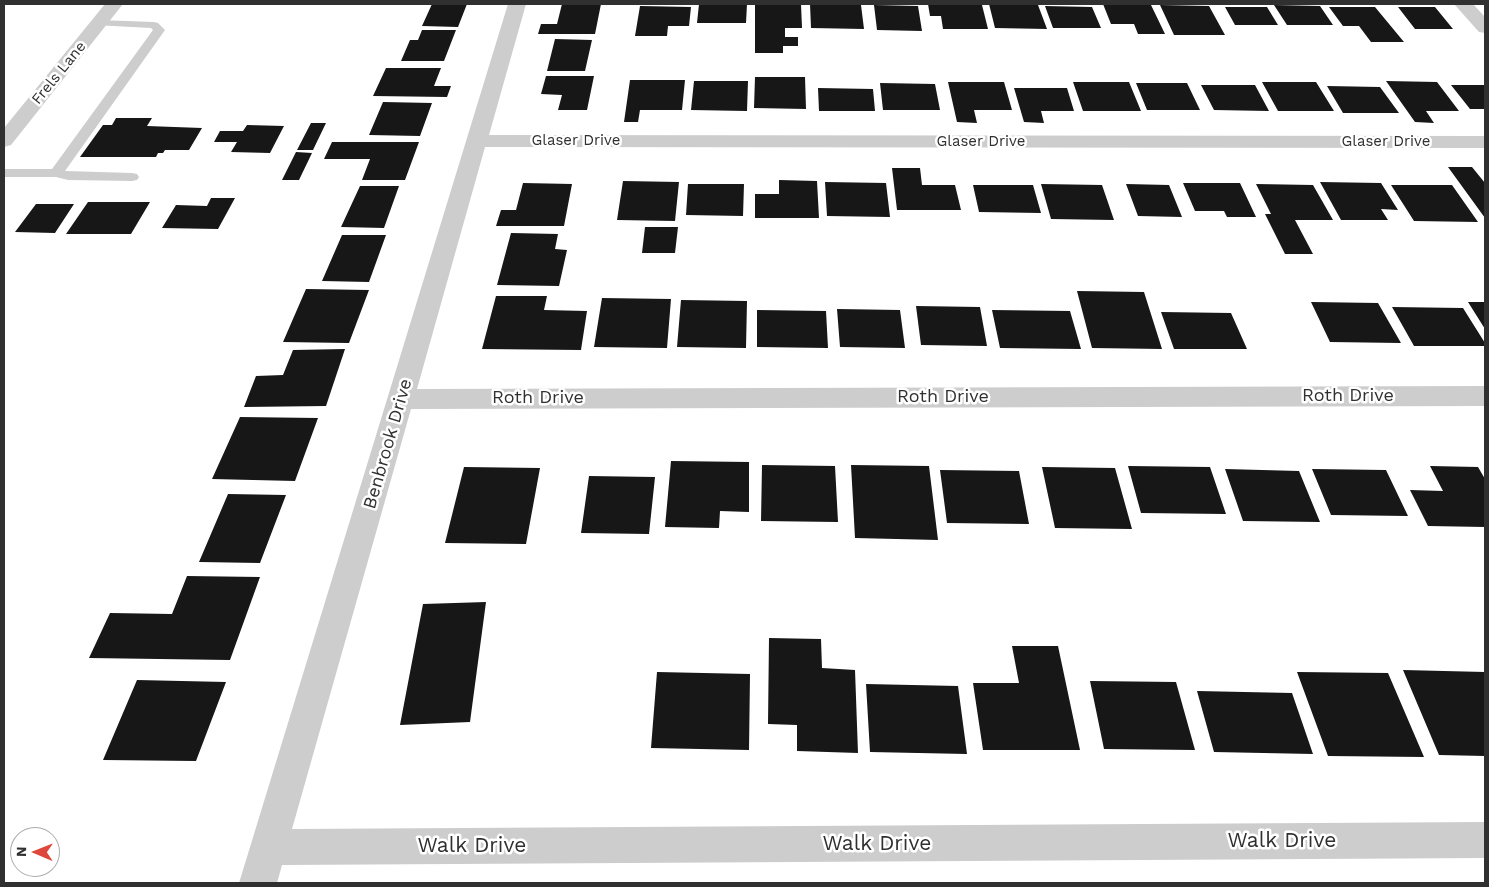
<!DOCTYPE html>
<html>
<head>
<meta charset="utf-8">
<style>
  body { margin:0 }
  #map { position:relative; width:1489px; height:887px; overflow:hidden; background:#fff; font-family:"Work Sans",sans-serif }
  canvas { display:block }
  .frame { position:absolute; inset:0; border:5px solid #303030; pointer-events:none }
  .north { position:absolute; left:10px; top:827px; width:50px; height:50px; box-sizing:border-box; background:#fff; border:1px solid #acacac; border-radius:50%; rotate:271deg; font-size:14px; font-weight:700; line-height:20px; text-align:center; color:#303030 }
  .north::after { content:''; display:block; margin:auto; width:18px; height:22px; background:#de473c; clip-path:polygon(50% 0,100% 100%,50% 72%,0 100%) }
</style>
</head>
<body>
<div id="map">
<canvas width="1489" height="887"></canvas>
<div class="frame"></div>
<div class="north">N</div>
</div>
<script>
const g = document.querySelector('canvas').getContext('2d');
g.lineJoin = 'round';
function fill(path, color) { g.fillStyle = color; g.fill(path, 'evenodd'); }
const poly = rows => new Path2D(rows.map(r => 'M' + r).join(''));
function label(font, color, halo, rows, align = 'center') {
  g.font = font + ' "Work Sans",sans-serif'; g.lineWidth = 5; g.setLineDash([]); g.textBaseline = 'middle'; g.strokeStyle = halo; g.fillStyle = color; for (const [text, x, y, turn = 0] of rows) {
    g.save(); g.translate(x, y); g.rotate((+turn || 0) * Math.PI / 180); g.textAlign = isNaN(turn) ? turn : align; if (halo) g.strokeText(text, 0, 0); g.fillText(text, 0, 0); g.restore();
  }
}
const building = poly([
  [432,4,467,4,458,27,422,26],
  [562,4,601,4,595,34,538,34,541,24,557,24],
  [699,4,747,4,746,23,697,23],
  [755,4,801,4,802,28,785,28,785,37,798,37,798,46,783,46,783,53,755,53],
  [810,4,861,5,864,29,811,28],
  [928,4,982,5,988,29,943,29,941,16,930,16],
  [989,4,1038,5,1047,29,995,28],
  [1103,4,1151,5,1165,34,1138,34,1134,24,1111,24],
  [874,5,918,6,922,31,877,30],
  [1160,5,1209,6,1225,35,1174,35],
  [1274,5,1320,6,1333,25,1287,25],
  [640,6,691,7,689,26,668,26,667,36,635,36],
  [1045,6,1092,7,1101,28,1053,28],
  [1225,7,1267,7,1278,25,1235,25],
  [1329,7,1375,7,1404,42,1371,42,1359,26,1343,26],
  [1398,7,1435,7,1453,29,1415,29],
  [422,30,456,30,444,61,401,61,410,40,418,40],
  [555,39,592,40,585,71,547,71],
  [386,68,441,68,434,86,451,86,447,97,373,96],
  [546,76,594,76,587,110,558,110,562,95,541,94],
  [755,77,805,77,806,109,754,108],
  [630,80,685,80,682,110,640,110,638,122,624,122],
  [694,81,748,81,747,111,691,110],
  [1386,81,1437,82,1459,111,1426,111,1434,123,1415,122],
  [948,82,1004,82,1012,110,974,110,977,123,957,122],
  [1073,82,1129,82,1141,111,1083,111],
  [1262,82,1316,82,1334,111,1278,111],
  [880,83,935,84,940,110,883,110],
  [1136,83,1187,83,1200,110,1147,110],
  [1201,85,1255,85,1269,111,1214,110],
  [1451,85,1485,85,1485,109,1470,109],
  [1327,86,1380,87,1399,113,1343,113],
  [818,88,873,89,875,111,819,111],
  [1014,88,1067,88,1074,111,1041,111,1044,123,1024,122],
  [383,102,432,103,420,136,369,135],
  [116,118,152,118,147,126,202,128,189,150,165,150,163,153,158,153,156,157,80,157,103,125,112,125],
  [311,123,326,123,313,150,297,150],
  [247,125,284,126,270,153,231,152,237,142,214,142,220,131,243,131],
  [332,142,419,142,405,180,362,180,370,159,324,159],
  [296,152,312,153,299,180,282,180],
  [1448,167,1472,167,1485,183,1485,218],
  [892,168,920,168,922,185,955,185,961,210,897,210],
  [779,180,817,181,819,218,755,218,755,194,779,194],
  [623,181,679,182,675,221,617,220],
  [825,182,886,183,890,217,827,216],
  [1320,182,1381,183,1398,210,1381,209,1388,220,1341,220],
  [523,183,572,184,564,226,496,226,501,210,516,210],
  [1183,183,1240,183,1256,217,1227,217,1224,211,1195,211],
  [688,184,744,184,743,216,686,215],
  [1041,184,1102,185,1114,220,1051,219],
  [1126,184,1169,185,1182,217,1138,216],
  [1256,184,1313,185,1333,220,1295,220,1313,254,1285,254,1265,214,1271,214],
  [973,185,1033,185,1041,213,979,212],
  [1391,185,1452,185,1478,222,1414,221],
  [360,186,399,186,384,228,341,227],
  [211,198,235,198,218,229,162,228,176,205,207,206],
  [88,202,150,202,131,234,66,234],
  [36,204,74,204,55,233,15,232],
  [645,227,678,227,675,253,642,253],
  [511,233,558,234,555,249,567,250,559,286,497,285],
  [342,235,386,235,369,282,322,281],
  [306,289,369,290,349,343,283,342],
  [1077,291,1144,292,1162,349,1092,348],
  [496,296,547,296,544,310,587,311,581,350,482,349],
  [602,298,671,299,667,348,594,347],
  [681,300,747,301,746,348,677,347],
  [1311,302,1378,303,1401,343,1330,342],
  [1468,302,1485,302,1485,329],
  [916,306,980,307,987,346,921,345],
  [1392,307,1463,308,1485,343,1485,346,1414,346],
  [837,309,900,310,905,348,840,347],
  [757,310,826,311,828,348,757,347],
  [992,310,1070,311,1081,349,1000,348],
  [1161,312,1231,313,1247,349,1174,349],
  [345,349,326,406,244,407,256,376,283,375,293,350],
  [240,417,318,418,295,481,212,479],
  [671,461,749,462,749,512,720,511,719,528,665,527],
  [762,465,835,466,838,522,761,521],
  [851,465,929,466,938,540,855,538],
  [1128,466,1210,467,1226,514,1141,513],
  [1430,466,1478,467,1485,479,1485,527,1428,526,1410,490,1443,491],
  [464,467,540,468,526,544,445,543],
  [1042,467,1115,468,1132,529,1055,528],
  [1225,469,1299,471,1320,522,1243,521],
  [1312,469,1386,470,1408,516,1331,515],
  [940,470,1019,471,1029,524,947,523],
  [589,476,655,477,649,534,581,533],
  [228,494,286,495,260,563,199,562],
  [187,576,260,577,230,660,89,658,110,613,172,614],
  [486,602,470,722,400,725,423,604],
  [769,638,821,639,822,668,855,670,858,753,797,751,797,725,768,724],
  [1012,646,1058,646,1080,750,983,750,973,683,1019,683],
  [1403,670,1485,672,1485,756,1439,755],
  [657,672,750,674,749,750,651,748],
  [1297,672,1388,673,1424,757,1328,756],
  [137,680,226,682,196,761,103,760],
  [1090,681,1176,682,1195,750,1104,749],
  [866,684,958,686,967,754,870,752],
  [1197,691,1292,693,1313,754,1214,752]
]);
const service = poly([
  [98,20,154,22,158,23,165,30,65,171,132,173,137,174,139,177,137,180,132,181,68,180,56,177,4,177,4,169,52,169,153,30,151,28,94,25,92,23,98,20]
]);
const minor = poly([
  [105,4,123,4,11,145,4,147,4,128,105,4],
  [508,4,526,4,489,135,1485,136,1485,148,485,147,417,389,1485,386,1485,406,411,409,292,829,1485,822,1485,858,282,865,277,883,239,883,508,4]
]);
const tertiary = poly([
  [1454,4,1473,4,1485,17,1485,33,1479,32,1454,4]
]);
const farStreetnames = [
  ["Frels Lane",59,73,-51],
  ["Glaser Drive",576,141],
  ["Glaser Drive",981,142],
  ["Glaser Drive",1386,142]
];
const streetNames = [
  ["Roth Drive",1348,396],
  ["Roth Drive",943,397],
  ["Roth Drive",538,398],
  ["Benbrook Drive",388,444,-74]
];
const nearStreetnames = [
  ["Walk Drive",1282,841],
  ["Walk Drive",877,844],
  ["Walk Drive",472,846]
];
fill(building, '#171717');
fill(service, '#cdcdcd');
fill(minor, '#cdcdcd');
fill(tertiary, '#cdcdcd');
label('15px', '#303030', '#fff', farStreetnames);
label('18px', '#303030', '#fff', streetNames);
label('21px', '#303030', '#fff', nearStreetnames);
</script>
</body>
</html>
